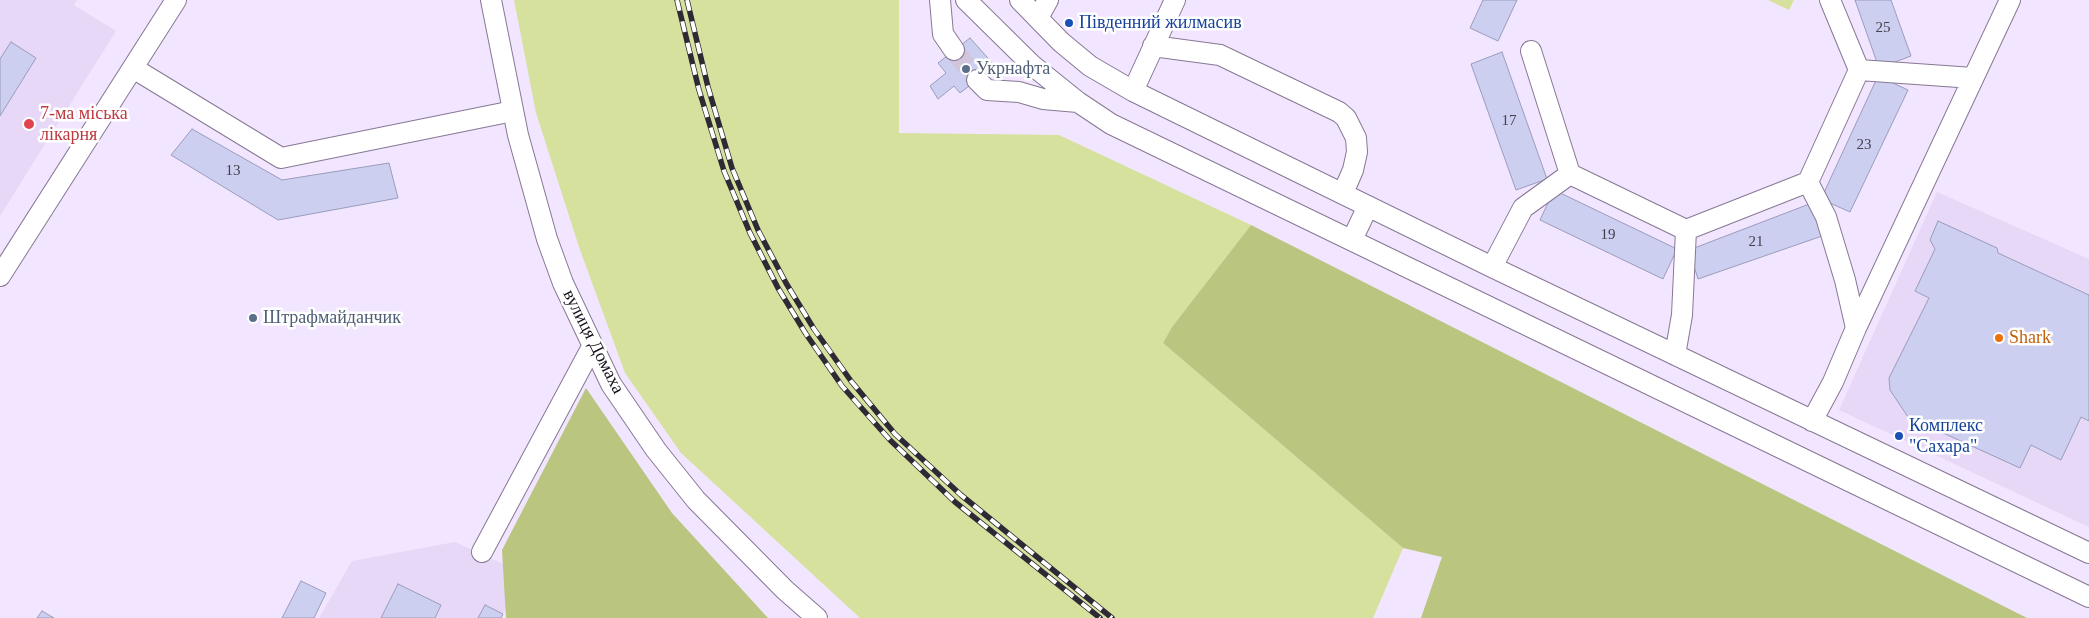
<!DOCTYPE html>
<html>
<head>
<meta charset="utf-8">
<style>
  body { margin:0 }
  canvas { display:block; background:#f2e5ff }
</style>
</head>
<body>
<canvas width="2089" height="618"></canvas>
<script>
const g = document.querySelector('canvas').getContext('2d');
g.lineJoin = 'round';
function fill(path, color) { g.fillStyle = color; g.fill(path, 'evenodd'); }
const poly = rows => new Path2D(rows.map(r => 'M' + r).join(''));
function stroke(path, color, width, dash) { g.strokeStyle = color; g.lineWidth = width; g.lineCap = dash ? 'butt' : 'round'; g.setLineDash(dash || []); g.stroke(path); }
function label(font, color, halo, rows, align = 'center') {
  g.font = font + ' "Times New Roman",serif'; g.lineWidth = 5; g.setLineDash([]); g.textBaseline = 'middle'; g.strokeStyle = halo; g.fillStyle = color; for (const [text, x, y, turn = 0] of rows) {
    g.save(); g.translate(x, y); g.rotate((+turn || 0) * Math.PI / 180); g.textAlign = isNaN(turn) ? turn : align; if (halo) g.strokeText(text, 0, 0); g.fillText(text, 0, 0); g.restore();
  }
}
const built = poly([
  [0,0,77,0,74,5,116,31,0,216],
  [1937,192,2089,259,2089,527,1839,410],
  [455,542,523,573,501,618,319,618,352,561]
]);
const green = poly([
  [514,0,899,0,899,133,1059,135,1251,225,1172,327,1163,343,1403,548,1373,618,860,618,681,453,625,373,579,247,536,113],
  [1768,0,1794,0,1789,10]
]);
const forest = poly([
  [1251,225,1879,543,2027,618,1421,618,1442,557,1403,548,1163,343,1172,327],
  [586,388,672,513,768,618,506,618,502,550]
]);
const building = poly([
  [1483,0,1517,0,1498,41,1470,28,1483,0],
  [1855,0,1891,0,1911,56,1879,68,1855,0],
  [970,38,995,66,960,93,954,86,938,99,930,86,946,73,938,63,970,38],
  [11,42,36,58,0,116,0,59,11,42],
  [1502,52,1547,179,1516,190,1471,64,1502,52],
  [1878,76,1908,90,1850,212,1821,199,1878,76],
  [192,129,282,180,389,163,398,198,278,220,171,155,192,129],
  [1554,190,1677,249,1663,279,1540,220,1554,190],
  [1812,203,1825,235,1698,279,1689,250,1812,203],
  [1938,221,1997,248,1998,253,2089,295,2089,421,2081,417,2061,460,2031,445,2020,468,1908,417,1890,390,1889,378,1929,298,1915,291,1935,249,1930,240,1938,221],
  [301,581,326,593,314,618,282,618,301,581],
  [398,584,441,605,435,618,381,618,398,584],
  [485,605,503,614,501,618,478,618,485,605],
  [42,611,54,618,37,618,42,611]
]);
const minorTunnel = poly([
  [954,50,977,80]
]);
const minor = poly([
  [491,0,518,135,547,239,563,283,611,384,656,450,696,500,785,590,817,618],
  [940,0,943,34,954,50],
  [966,0,1032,65,1078,102,1111,124,2089,597],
  [1020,0,1061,42,1090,66,1133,91,1492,267,2089,553],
  [1038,18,1048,0],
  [1153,46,1220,55,1339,112,1346,118,1356,138,1357,152,1353,170,1343,193],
  [1531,51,1570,174,1686,230,1808,182,1859,70,1830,0],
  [133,68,281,158,513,111],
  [1859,70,1973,78],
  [977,80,987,90,1019,92,1043,99,1078,102],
  [1133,91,1175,0],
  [1808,182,1826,217,1845,280,1856,328,1833,382,1812,421],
  [1352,240,1368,206],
  [1492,267,1523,208,1570,174],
  [0,276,176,0],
  [1856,328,2010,0],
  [1675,355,1682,315,1686,230],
  [482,552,593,345]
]);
const rail = poly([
  [677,0,699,90,724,171,750,233,778,288,806,334,842,386,890,440,955,502,1100,618],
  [687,0,708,87,732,168,758,230,786,283,814,329,851,381,895,434,961,495,1112,618]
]);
const markers = [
  [1069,23,5,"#1a4fb4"],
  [966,69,5,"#5c6f8a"],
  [29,124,6,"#e0444e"],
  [253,318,5,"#5c6f8a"],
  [1999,338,5,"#e8710a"],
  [1899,436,5,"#1a4fb4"]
];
const numberNames = [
  ["25",1883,28],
  ["17",1509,121],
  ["23",1864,145],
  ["13",233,171],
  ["19",1608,235],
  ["21",1756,242]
];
const transitNames = [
  ["Південний жилмасив",1079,23],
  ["Комплекс",1909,426],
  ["\"Сахара\"",1909,447]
];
const serviceNames = [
  ["Укрнафта",976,69],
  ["Штрафмайданчик",263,318]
];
const healthNames = [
  ["7-ма міська",40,114],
  ["лікарня",40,135]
];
const foodNames = [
  ["Shark",2009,338]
];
const streetNames = [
  ["вулиця Домаха",593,342,63]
];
fill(built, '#e7d8f7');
fill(green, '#d6e19e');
fill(forest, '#bac57f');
fill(building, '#cdcff0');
stroke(building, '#9a9cbb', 1);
stroke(minorTunnel, '#d1c5dd', 20, [20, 10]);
stroke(minor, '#877894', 22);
stroke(minor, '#fff', 20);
stroke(rail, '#2f2935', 5.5);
stroke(rail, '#fff', 4, [11]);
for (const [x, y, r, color] of markers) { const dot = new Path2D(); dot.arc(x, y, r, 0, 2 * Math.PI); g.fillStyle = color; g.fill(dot); stroke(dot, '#fff', 2); }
label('15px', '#444050', null, numberNames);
label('18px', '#164399', '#fff', transitNames, 'left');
label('18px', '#4e5e75', '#fff', serviceNames, 'left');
label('18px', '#be3a42', '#fff', healthNames, 'left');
label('18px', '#c56008', '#fff', foodNames, 'left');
label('18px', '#16101b', '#fff', streetNames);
</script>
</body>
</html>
